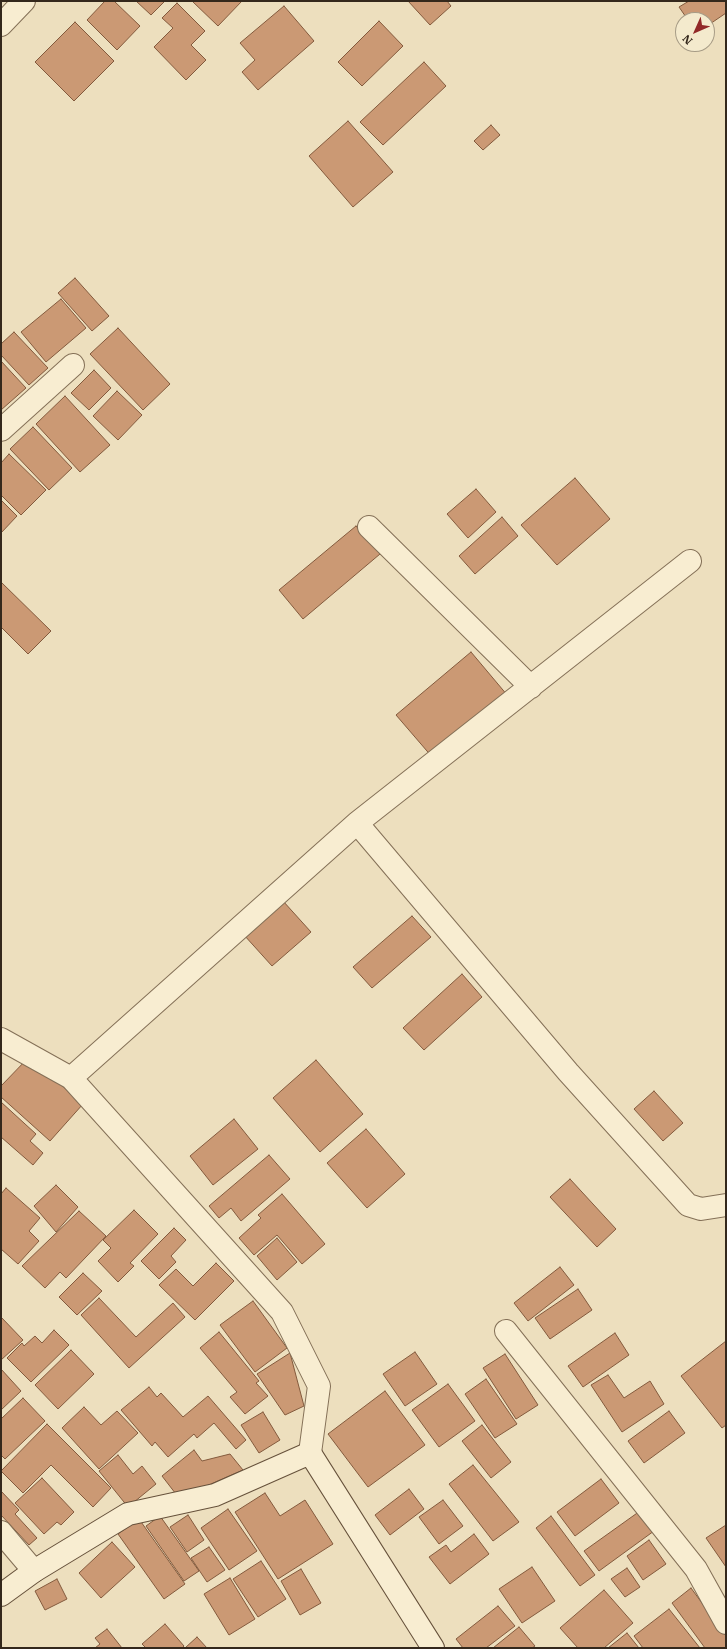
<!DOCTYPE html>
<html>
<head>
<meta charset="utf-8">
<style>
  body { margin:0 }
  #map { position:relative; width:727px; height:1649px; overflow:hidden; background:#eddfbe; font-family:"IBM Plex Serif",serif }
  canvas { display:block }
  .frame { position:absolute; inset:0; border:2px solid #34281c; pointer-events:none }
  .north { position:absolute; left:675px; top:12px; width:40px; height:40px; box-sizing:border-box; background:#f4eacd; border:1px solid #a79c86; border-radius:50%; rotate:225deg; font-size:11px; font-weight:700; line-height:16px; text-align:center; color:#34281c }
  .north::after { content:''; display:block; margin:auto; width:14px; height:18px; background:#922928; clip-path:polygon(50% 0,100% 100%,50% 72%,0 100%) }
</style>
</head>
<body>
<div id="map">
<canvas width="727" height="1649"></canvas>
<div class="frame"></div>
<div class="north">N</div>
</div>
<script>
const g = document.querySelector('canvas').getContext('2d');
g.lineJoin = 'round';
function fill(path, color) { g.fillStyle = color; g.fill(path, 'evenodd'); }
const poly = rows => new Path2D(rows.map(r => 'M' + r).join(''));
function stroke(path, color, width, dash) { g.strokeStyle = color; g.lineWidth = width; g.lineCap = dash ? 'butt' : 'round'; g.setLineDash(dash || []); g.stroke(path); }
const building = poly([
  [105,1,114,1,140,26,117,50,87,20,105,1],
  [136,1,165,1,151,15,136,1],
  [192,1,242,1,218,26,192,1],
  [408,1,447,1,451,6,430,25,408,1],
  [689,1,726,1,726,13,707,26,707,20,688,20,679,7,689,1],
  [177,3,205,31,191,45,206,60,186,80,154,47,173,28,162,18,177,3],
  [284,6,314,41,258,90,242,72,255,60,240,43,284,6],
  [379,21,403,46,362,86,338,62,379,21],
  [75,22,114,61,74,101,35,62,75,22],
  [424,62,446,86,383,145,360,122,424,62],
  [348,121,393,172,353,207,309,156,348,121],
  [491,125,500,135,483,150,474,141,491,125],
  [75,278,109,316,92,331,58,293,75,278],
  [61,299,86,328,46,362,21,332,61,299],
  [118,328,170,384,143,410,90,354,118,328],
  [14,332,48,368,29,385,1,355,1,344,14,332],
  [1,361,26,388,1,410,1,361],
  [94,370,111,388,89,410,71,393,94,370],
  [117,391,142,415,118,440,93,416,117,391],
  [65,396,110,445,80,472,36,424,65,396],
  [33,427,72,468,49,490,10,449,33,427],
  [9,454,46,490,21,515,1,495,1,463,9,454],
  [575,478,610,519,557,565,521,525,575,478],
  [476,489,496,512,468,538,447,514,476,489],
  [1,500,17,516,1,533,1,500],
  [502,517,518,536,475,574,459,556,502,517],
  [356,526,380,554,303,619,279,590,356,526],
  [1,582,51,631,28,654,1,627,1,582],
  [471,652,508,696,433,758,396,715,471,652],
  [283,901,311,932,272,966,244,935,283,901],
  [412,916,431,937,372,988,353,967,412,916],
  [462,974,482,997,424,1050,403,1028,462,974],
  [29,1057,83,1104,50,1141,1,1097,1,1086,29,1057],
  [316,1060,363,1114,320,1152,273,1098,316,1060],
  [654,1091,683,1123,663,1141,634,1109,654,1091],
  [1,1102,36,1134,30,1141,43,1153,33,1165,1,1137,1,1102],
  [234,1119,258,1149,213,1185,190,1156,234,1119],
  [366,1129,405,1174,367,1208,327,1163,366,1129],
  [269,1155,290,1179,241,1221,231,1208,219,1218,209,1206,269,1155],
  [570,1179,616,1229,597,1247,550,1197,570,1179],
  [56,1185,78,1207,56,1232,34,1206,56,1185],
  [6,1188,40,1218,29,1231,39,1241,18,1264,1,1249,1,1194,6,1188],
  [282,1194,325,1244,302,1264,277,1235,254,1255,239,1238,261,1218,258,1215,282,1194],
  [134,1210,158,1234,130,1263,134,1266,118,1282,98,1261,111,1248,103,1240,134,1210],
  [79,1211,106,1236,66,1278,60,1272,45,1288,22,1266,79,1211],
  [174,1228,186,1240,171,1256,176,1262,159,1279,141,1261,174,1228],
  [277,1238,297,1262,277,1280,257,1256,277,1238],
  [216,1263,234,1281,195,1320,159,1285,176,1269,193,1286,216,1263],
  [560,1267,574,1285,528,1321,514,1303,560,1267],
  [83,1273,102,1291,77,1315,59,1297,83,1273],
  [578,1289,592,1310,550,1339,535,1318,578,1289],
  [99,1298,136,1337,173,1303,185,1317,129,1368,81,1315,99,1298],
  [253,1301,287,1348,255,1372,220,1325,253,1301],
  [1,1317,23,1340,1,1360,1,1317],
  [54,1330,69,1345,31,1382,7,1358,22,1343,24,1346,35,1336,42,1343,54,1330],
  [219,1332,259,1381,256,1383,268,1396,245,1414,230,1397,237,1392,200,1348,219,1332],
  [615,1333,629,1355,583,1387,568,1366,615,1333],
  [726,1341,726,1425,722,1428,681,1376,726,1341],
  [71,1350,94,1374,58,1409,35,1385,71,1350],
  [415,1352,437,1384,405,1406,383,1374,415,1352],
  [290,1353,304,1406,285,1415,257,1374,290,1353],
  [505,1354,538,1405,516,1419,483,1368,505,1354],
  [1,1369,21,1391,1,1410,1,1369],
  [608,1375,624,1398,650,1381,664,1404,622,1432,591,1385,608,1375],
  [486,1379,517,1424,495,1438,465,1394,486,1379],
  [448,1384,475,1421,439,1447,412,1410,448,1384],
  [149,1387,157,1397,161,1393,183,1417,208,1396,246,1440,236,1449,214,1423,197,1438,194,1434,168,1457,155,1442,152,1446,121,1410,149,1387],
  [385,1391,425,1445,368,1487,328,1434,385,1391],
  [23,1398,45,1421,5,1459,1,1455,1,1419,23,1398],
  [84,1407,101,1425,117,1411,138,1433,99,1469,62,1428,84,1407],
  [669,1411,685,1433,644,1463,628,1441,669,1411],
  [263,1412,280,1440,259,1453,241,1425,263,1412],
  [47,1424,111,1488,93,1507,51,1465,23,1493,1,1471,47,1424],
  [482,1425,511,1462,491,1478,462,1441,482,1425],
  [194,1450,202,1461,230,1454,243,1470,179,1498,162,1476,194,1450],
  [118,1455,133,1474,142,1466,156,1484,128,1507,99,1471,118,1455],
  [473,1465,519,1522,493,1541,449,1484,473,1465],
  [42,1478,74,1512,61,1525,57,1522,44,1534,15,1503,42,1478],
  [601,1479,619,1503,575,1536,557,1512,601,1479],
  [409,1489,424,1509,390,1535,375,1515,409,1489],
  [1,1491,19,1510,15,1514,37,1538,29,1545,1,1515,1,1491],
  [265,1493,280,1516,305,1500,333,1544,278,1579,235,1512,265,1493],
  [443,1500,463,1526,439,1544,419,1517,443,1500],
  [228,1509,257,1551,229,1570,201,1528,228,1509],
  [640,1511,654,1531,599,1571,584,1551,640,1511],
  [188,1515,204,1540,187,1552,170,1527,188,1515],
  [160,1516,199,1571,184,1581,146,1526,160,1516],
  [551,1516,595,1575,580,1586,536,1528,551,1516],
  [139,1519,185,1584,164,1599,118,1534,139,1519],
  [726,1525,726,1567,706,1538,726,1525],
  [474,1534,489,1554,450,1584,429,1557,446,1545,451,1552,474,1534],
  [649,1540,666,1564,643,1580,627,1556,649,1540],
  [112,1542,135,1567,101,1598,79,1573,112,1542],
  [209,1547,225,1570,207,1582,191,1558,209,1547],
  [261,1561,286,1599,258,1617,233,1579,261,1561],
  [532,1567,555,1601,522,1623,499,1589,532,1567],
  [627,1568,640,1587,625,1597,611,1579,627,1568],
  [301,1569,321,1603,300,1615,281,1581,301,1569],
  [230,1578,255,1619,229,1635,204,1594,230,1578],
  [57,1579,67,1599,45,1610,35,1591,57,1579],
  [691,1588,726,1636,726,1648,705,1648,672,1603,691,1588],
  [604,1590,633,1623,604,1648,578,1648,560,1628,604,1590],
  [498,1606,515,1626,486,1648,463,1648,456,1639,498,1606],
  [669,1609,700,1648,643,1648,634,1636,669,1609],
  [165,1624,184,1646,182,1648,146,1648,142,1644,165,1624],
  [519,1627,535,1646,532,1648,493,1648,519,1627],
  [107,1629,122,1648,95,1648,100,1644,95,1638,107,1629],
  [627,1633,639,1648,608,1648,627,1633],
  [197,1637,207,1648,185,1648,197,1637]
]);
const street = poly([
  [1,25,24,1],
  [1,430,73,365],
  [369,527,531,687],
  [357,823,568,1072,688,1205,701,1209,726,1205],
  [1,1039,71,1078,282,1312,319,1386,310,1453],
  [71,1078,357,823,690,561],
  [506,1331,696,1569,726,1623],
  [1,1532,34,1571]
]);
const secondary = poly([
  [1,1595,34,1571,128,1514,215,1495,310,1453,433,1648]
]);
fill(building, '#cb9974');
stroke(building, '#835a3d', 1);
stroke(street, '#847057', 24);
stroke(secondary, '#66513b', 24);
stroke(street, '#f8edd1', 22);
stroke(secondary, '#f8edd1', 22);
</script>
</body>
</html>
